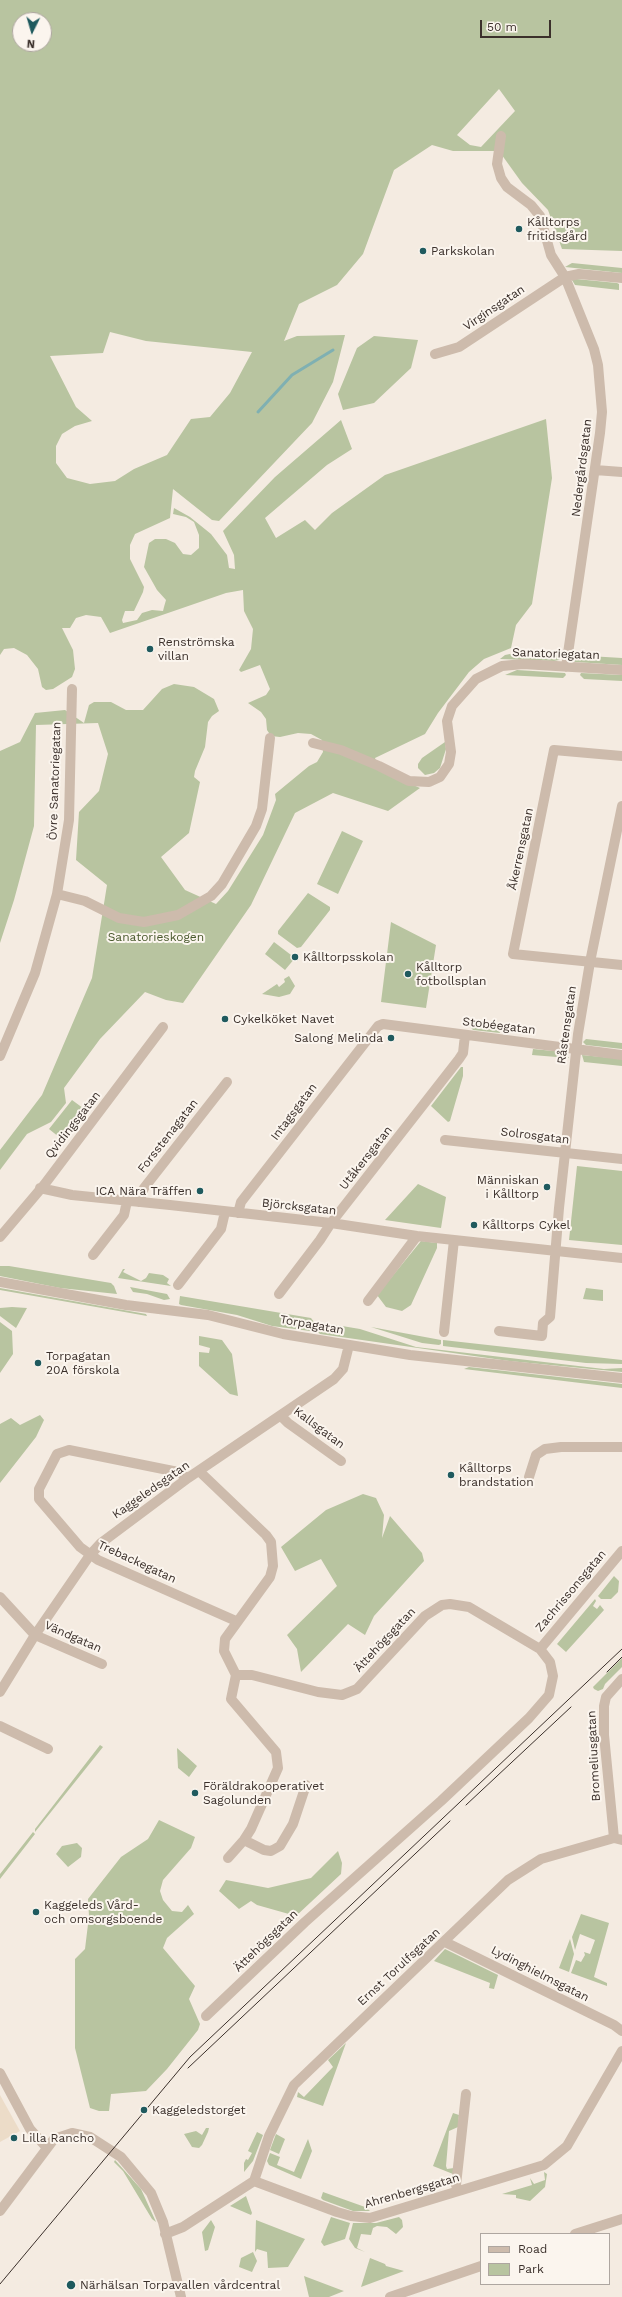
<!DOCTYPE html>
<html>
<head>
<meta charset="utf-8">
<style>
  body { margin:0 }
  #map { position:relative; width:622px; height:2297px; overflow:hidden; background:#f4ebe1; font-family:"Work Sans",sans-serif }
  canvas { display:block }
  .legend { position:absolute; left:480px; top:2233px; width:130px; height:52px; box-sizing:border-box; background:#fbf5ee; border:1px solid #aea6a0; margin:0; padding:5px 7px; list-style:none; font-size:12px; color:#3b302b }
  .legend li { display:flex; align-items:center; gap:8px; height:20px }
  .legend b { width:20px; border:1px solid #aea6a0 }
  .north { position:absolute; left:12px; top:12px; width:40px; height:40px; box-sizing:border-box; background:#fbf5ee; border:1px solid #aea6a0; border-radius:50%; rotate:185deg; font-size:11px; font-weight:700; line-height:16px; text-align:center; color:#3b302b }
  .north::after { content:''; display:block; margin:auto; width:14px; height:18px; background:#1f5a5e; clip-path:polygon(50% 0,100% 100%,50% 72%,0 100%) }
  .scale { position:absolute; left:480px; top:20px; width:71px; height:18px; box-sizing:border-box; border:2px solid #3b302b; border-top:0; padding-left:5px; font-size:12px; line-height:14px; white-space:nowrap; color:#3b302b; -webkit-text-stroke:3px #fbf5ee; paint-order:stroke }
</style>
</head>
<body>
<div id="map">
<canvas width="622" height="2297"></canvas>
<ul class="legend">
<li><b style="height:5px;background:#cdbbac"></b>Road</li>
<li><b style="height:11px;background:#b8c4a0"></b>Park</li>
</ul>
<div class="north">N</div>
<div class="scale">50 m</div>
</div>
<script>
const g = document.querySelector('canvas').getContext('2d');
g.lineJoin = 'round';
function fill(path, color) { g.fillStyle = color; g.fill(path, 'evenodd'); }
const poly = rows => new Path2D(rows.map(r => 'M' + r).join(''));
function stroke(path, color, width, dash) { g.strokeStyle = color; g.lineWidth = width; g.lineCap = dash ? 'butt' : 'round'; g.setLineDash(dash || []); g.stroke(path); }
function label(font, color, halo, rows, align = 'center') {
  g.font = font + ' "Work Sans",sans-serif'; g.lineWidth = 4; g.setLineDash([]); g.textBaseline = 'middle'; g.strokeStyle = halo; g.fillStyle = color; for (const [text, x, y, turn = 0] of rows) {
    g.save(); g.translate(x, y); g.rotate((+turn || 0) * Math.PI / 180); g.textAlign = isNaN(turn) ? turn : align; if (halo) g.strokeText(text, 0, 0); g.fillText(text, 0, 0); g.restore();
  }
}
const green = poly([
  [0,0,622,0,622,251,562,249,548,210,522,183,499,151,453,151,432,145,394,170,363,254,337,285,299,304,284,341,297,336,345,335,333,382,312,423,219,521,212,520,173,489,170,518,135,534,130,545,130,559,144,587,143,592,134,611,125,611,122,620,123,623,137,620,142,613,152,610,163,611,164,607,166,600,157,590,144,567,149,543,155,539,166,539,175,543,183,554,191,555,199,548,199,535,194,522,186,517,173,514,174,508,190,517,211,534,227,555,229,568,235,569,234,555,223,531,275,477,341,420,352,449,327,465,265,518,276,538,305,520,315,530,332,513,385,475,546,419,552,478,532,604,516,625,511,648,484,659,469,672,438,713,425,734,375,758,379,770,420,788,388,811,333,793,295,813,251,905,183,1003,166,1000,145,992,100,1039,64,1088,66,1103,51,1122,27,1134,0,1170,0,1150,42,1095,92,978,107,885,76,860,79,812,99,791,108,754,98,723,36,725,34,826,14,900,0,943,0,751,20,742,35,713,65,710,84,723,89,705,94,702,111,702,126,710,143,710,162,689,174,684,194,687,214,699,219,711,212,716,208,722,205,747,195,771,194,777,200,782,189,833,161,857,185,890,216,904,228,891,263,835,276,800,275,794,309,766,317,762,323,752,322,740,311,734,298,733,280,737,271,736,267,730,266,719,261,712,248,703,266,695,270,689,260,665,241,672,239,670,251,649,253,629,244,611,243,590,226,593,110,633,101,617,86,615,76,618,70,628,62,628,73,650,75,669,72,677,53,689,46,690,42,687,38,669,27,655,14,648,4,649,0,655],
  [20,20,44,20,44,44,20,44],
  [499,89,515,111,481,147,470,145,457,135],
  [110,332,146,341,252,352,230,393,210,417,191,419,167,455,134,469,115,481,90,484,67,478,56,463,56,446,62,434,75,426,92,421,76,407,50,356,103,353],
  [572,263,622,268,622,273,565,267],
  [576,279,617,283,619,284,619,290,575,285,572,280],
  [374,336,418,340,411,368,374,403,343,410,338,394,357,348],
  [520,652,560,654,561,657,559,660,554,661,500,659,505,655],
  [572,655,622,658,622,665,575,662,571,660],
  [517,670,565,673,566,675,563,678,505,675],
  [581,673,622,675,622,681,584,679,580,675],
  [445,742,446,749,440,768,434,773,425,775,418,768,418,764,422,758],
  [342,831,363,841,338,894,317,884],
  [308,893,330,907,330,910,301,947,297,948,278,934,278,931],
  [391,922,436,945,426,1008,381,1002],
  [274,942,295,958,285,970,265,954],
  [289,976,295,986,290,994,279,997,262,994,277,984,279,987,285,982,284,979],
  [468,1024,498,1027,500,1033,473,1030],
  [586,1039,622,1043,622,1049,586,1045,583,1042],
  [533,1049,564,1052,569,1058,532,1055],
  [582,1055,622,1059,622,1066,584,1062],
  [461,1067,463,1067,463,1076,450,1121,448,1122,431,1106],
  [72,1100,87,1111,64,1141,49,1129],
  [577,1166,622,1171,622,1245,569,1240],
  [418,1184,446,1197,441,1228,385,1220],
  [421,1241,437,1243,437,1248,411,1305,402,1311,386,1307,377,1295],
  [0,1266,9,1266,111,1283,114,1286,117,1294,60,1288,0,1276],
  [123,1269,125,1269,123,1272,141,1281,146,1278,149,1273,163,1275,169,1279,167,1283,171,1286,118,1278],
  [130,1287,167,1294,170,1299,164,1300,147,1294,133,1292],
  [0,1288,146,1314,147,1316,0,1290],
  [586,1288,603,1290,603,1301,583,1299],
  [180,1296,311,1318,314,1322,310,1331,272,1326,237,1315,181,1305,179,1304],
  [12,1307,27,1308,16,1328,0,1316,0,1308],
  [0,1322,12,1331,13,1354,0,1373],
  [318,1322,360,1329,416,1347,604,1369,622,1368,622,1372,509,1361,320,1334,317,1331],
  [371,1327,441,1340,441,1344,439,1345,422,1343],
  [199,1336,222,1340,232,1354,238,1396,230,1394,199,1366,199,1352,209,1353,210,1348,199,1345],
  [443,1340,613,1359,622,1360,622,1364,586,1363,460,1348,443,1346],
  [469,1367,622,1384,622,1388,464,1369],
  [40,1415,44,1420,36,1437,0,1483,0,1424,11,1418,20,1425],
  [363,1494,376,1498,384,1515,382,1538,390,1516,422,1553,424,1561,374,1616,365,1635,348,1624,301,1672,297,1649,287,1635,337,1586,321,1559,295,1571,281,1547,326,1510],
  [614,1576,619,1581,618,1592,611,1599,601,1599,598,1596],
  [595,1599,596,1601,593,1606,597,1609,600,1605,604,1610,566,1652,557,1644],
  [622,1658,622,1667,605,1684,603,1689,598,1691,594,1689,593,1687],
  [100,1745,103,1747,35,1832,35,1829],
  [177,1748,197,1766,189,1777,178,1768],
  [159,1820,195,1837,191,1848,163,1880,160,1891,163,1900,172,1911,182,1912,188,1905,194,1914,167,1938,163,1948,195,1986,189,1999,200,2024,198,2030,167,2069,146,2091,111,2094,109,2111,99,2111,90,2108,75,2048,75,1959,85,1949,89,1916,88,1899,121,1857,148,1839],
  [33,1832,35,1834,0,1879,0,1874],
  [77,1843,82,1848,81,1857,68,1867,56,1854,62,1846],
  [338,1851,342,1863,341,1874,296,1916,257,1905,251,1901,239,1909,219,1891,226,1880,268,1888,311,1878],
  [581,1914,609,1923,594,1977,607,1983,607,1986,571,1973,576,1960,581,1962,585,1955,584,1952,590,1954,595,1940,580,1934,575,1950,572,1937],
  [570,1939,574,1954,569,1972,559,1968],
  [445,1949,498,1975,494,1989,489,1988,490,1983,434,1961],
  [346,2043,323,2106,297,2097,298,2092,304,2097,333,2067,328,2060],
  [453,2113,459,2115,458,2127,449,2131,446,2166,447,2169,454,2168,453,2174,433,2166],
  [206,2128,209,2128,208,2132,202,2145,199,2148,192,2147,184,2134,196,2131,202,2135],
  [257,2132,263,2135,253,2161,244,2172,244,2163,246,2159,248,2160,252,2153,248,2151],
  [276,2134,285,2139,279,2154,270,2150],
  [308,2139,312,2151,301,2179,269,2165,267,2161,270,2153,280,2157,277,2165,294,2172],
  [115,2160,141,2189,156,2222,152,2219,123,2171,114,2162],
  [544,2172,547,2174,545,2187,530,2201,516,2198,516,2195,502,2194,532,2185,530,2178,534,2184,545,2180],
  [323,2192,365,2207,370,2211,353,2211,323,2200,321,2198],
  [246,2196,252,2213,251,2215,230,2206],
  [331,2217,350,2223,345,2239,324,2246,321,2242],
  [399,2217,402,2220,403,2227,396,2234,387,2227,377,2226,373,2228,371,2235,361,2234,357,2248,365,2252,355,2248,349,2239,353,2223,376,2223],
  [211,2220,215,2227,208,2250,205,2251,202,2232],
  [256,2220,305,2239,288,2267,268,2268,267,2252,257,2249,255,2252],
  [253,2252,257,2261,252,2272,239,2267,241,2258],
  [370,2258,385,2264,386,2266,404,2271,361,2287],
  [304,2276,341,2290,344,2291,329,2297,309,2297]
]);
const plaza = poly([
  [0,2095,20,2131,0,2142]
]);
const stream = poly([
  [258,412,292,375,333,350]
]);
const minor = poly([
  [501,136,497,164,501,178,507,187,531,205,540,216,551,255,565,277,594,349,598,365,602,412,600,433,566,667],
  [435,354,459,347,565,277,579,274,622,278],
  [595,470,622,472],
  [313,743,341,750,379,766,409,781,429,782,440,777,449,764,451,752,447,721,452,706,476,679,502,666,523,664,622,670],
  [622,756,554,750,513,954,622,965],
  [57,894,85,901,119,918,144,922,178,915,211,896,222,884,256,826,262,809,270,738],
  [0,1056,35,973,57,894,69,820,72,689],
  [445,1140,622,1159],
  [40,1188,72,1195,170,1205,331,1223,417,1236,622,1258],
  [139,1202,144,1188,227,1082],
  [238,1213,241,1202,364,1044,378,1026,383,1024,622,1055],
  [0,1237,44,1185,163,1027],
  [93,1255,124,1215,127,1201],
  [0,1282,126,1305,208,1315,283,1334,410,1355,622,1378],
  [178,1285,221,1229,225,1212],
  [279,1294,320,1240,331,1223,459,1059,463,1053,465,1035],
  [368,1301,417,1236],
  [499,1331,542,1336,543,1323,550,1317,559,1208,578,1034,590,962,622,806],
  [444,1332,454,1240],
  [281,1416,288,1423,341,1461],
  [199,1471,266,1535,271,1542,273,1566,270,1577,225,1639,224,1651,236,1675],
  [529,1477,536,1455,545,1449,561,1447,622,1447],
  [188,1478,178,1472,69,1450,57,1454,39,1489,39,1499,80,1547,98,1560,236,1621],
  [0,1597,35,1635,102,1664],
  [540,1649,622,1551],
  [0,1692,35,1635,90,1555,101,1543,188,1478,334,1379,343,1369,349,1345],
  [0,1726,48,1749],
  [614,1838,604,1735,604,1706,606,1697,622,1679],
  [244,1840,264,1850,271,1851,280,1846,293,1824,306,1785],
  [228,1858,244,1840,251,1829,278,1768,276,1752,231,1699,236,1675],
  [445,1942,614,2025,622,2031],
  [206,2016,305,1922,441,1801,529,1718,549,1695,553,1676,550,1662,540,1649,469,1607,450,1604,442,1605,425,1616,357,1689,342,1695,318,1692,252,1675,236,1675],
  [0,2073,30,2129,47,2148],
  [254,2181,269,2136,294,2085,508,1880,541,1859,614,1838,622,1840],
  [458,2191,456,2185,466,2094],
  [0,2211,54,2139,72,2133,90,2137,121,2157,151,2193,163,2222,181,2297],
  [165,2234,183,2227,254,2181,337,2212,351,2216,370,2218,544,2165,567,2146,622,2051],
  [575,2234,622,2219],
  [390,2297,481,2266]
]);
const tram = poly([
  [607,1672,622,1657],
  [466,1805,571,1707],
  [188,2068,450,1821],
  [0,2284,190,2057,622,1649]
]);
const markers = [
  [519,229,4,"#1f5a5e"],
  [423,251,4,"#1f5a5e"],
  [150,649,4,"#1f5a5e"],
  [295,957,4,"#1f5a5e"],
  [408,974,4,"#1f5a5e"],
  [225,1019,4,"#1f5a5e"],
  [391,1038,4,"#1f5a5e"],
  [547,1187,4,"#1f5a5e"],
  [200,1191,4,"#1f5a5e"],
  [474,1225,4,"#1f5a5e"],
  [38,1363,4,"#1f5a5e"],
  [451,1475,4,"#1f5a5e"],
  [195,1793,4,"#1f5a5e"],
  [36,1912,4,"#1f5a5e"],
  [144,2110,4,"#1f5a5e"],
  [14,2138,4,"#1f5a5e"],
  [71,2285,5,"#1f5a5e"]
];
const poiNames = [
  ["Kålltorps",527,222],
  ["fritidsgård",527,236],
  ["Parkskolan",431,251],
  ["Renströmska",158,642],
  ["villan",158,656],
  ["Kålltorpsskolan",303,957],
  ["Kålltorp",416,967],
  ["fotbollsplan",416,981],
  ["Cykelköket Navet",233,1019],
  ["Salong Melinda",383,1038,"right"],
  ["Människan",539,1180,"right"],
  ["i Kålltorp",539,1194,"right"],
  ["ICA Nära Träffen",192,1191,"right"],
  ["Kålltorps Cykel",482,1225],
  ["Torpagatan",46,1356],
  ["20A förskola",46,1370],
  ["Kålltorps",459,1468],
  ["brandstation",459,1482],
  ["Föräldrakooperativet",203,1786],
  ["Sagolunden",203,1800],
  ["Kaggeleds Vård-",44,1905],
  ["och omsorgsboende",44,1919],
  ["Kaggeledstorget",152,2110],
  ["Lilla Rancho",22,2138],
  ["Närhälsan Torpavallen vårdcentral",80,2285]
];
const streetNames = [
  ["Virginsgatan",494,308,-34],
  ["Nedergårdsgatan",582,468,-83],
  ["Sanatoriegatan",556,654,2],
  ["Övre Sanatoriegatan",55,781,-88],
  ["Åkerrensgatan",521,849,-78],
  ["Råstensgatan",567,1025,-82],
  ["Stobéegatan",499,1026,7],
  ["Intagsgatan",294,1112,-53],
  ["Qvidingsgatan",73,1125,-52],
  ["Forsstenagatan",168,1136,-52],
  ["Solrosgatan",535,1136,7],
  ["Utåkersgatan",366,1158,-52],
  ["Björcksgatan",299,1207,6],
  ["Torpagatan",312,1325,10],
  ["Kallsgatan",319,1428,37],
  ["Kaggeledsgatan",151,1490,-35],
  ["Trebackegatan",137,1562,25],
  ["Zachrissonsgatan",571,1591,-50],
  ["Vändgatan",73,1637,24],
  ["Ättehögsgatan",385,1640,-47],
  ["Bromeliusgatan",594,1756,-93],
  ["Ättehögsgatan",266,1941,-44],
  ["Ernst Torulfsgatan",399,1967,-43],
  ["Lydinghielmsgatan",540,1974,27],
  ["Ahrenbergsgatan",412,2191,-16]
];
const parkNames = [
  ["Sanatorieskogen",156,937]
];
fill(green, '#b8c4a0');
fill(plaza, '#ecdcc8');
stroke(stream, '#7fb0b2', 3);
stroke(minor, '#cdbbac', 10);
stroke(tram, '#3b302b', 1);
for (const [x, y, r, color] of markers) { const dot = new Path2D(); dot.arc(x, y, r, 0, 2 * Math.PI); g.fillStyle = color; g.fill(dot); stroke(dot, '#fbf5ee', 1.5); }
label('12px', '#3b302b', '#fbf5ee', poiNames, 'left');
label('12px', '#3b302b', '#fbf5ee', streetNames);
label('12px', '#4a5a2e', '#fbf5ee', parkNames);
</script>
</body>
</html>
